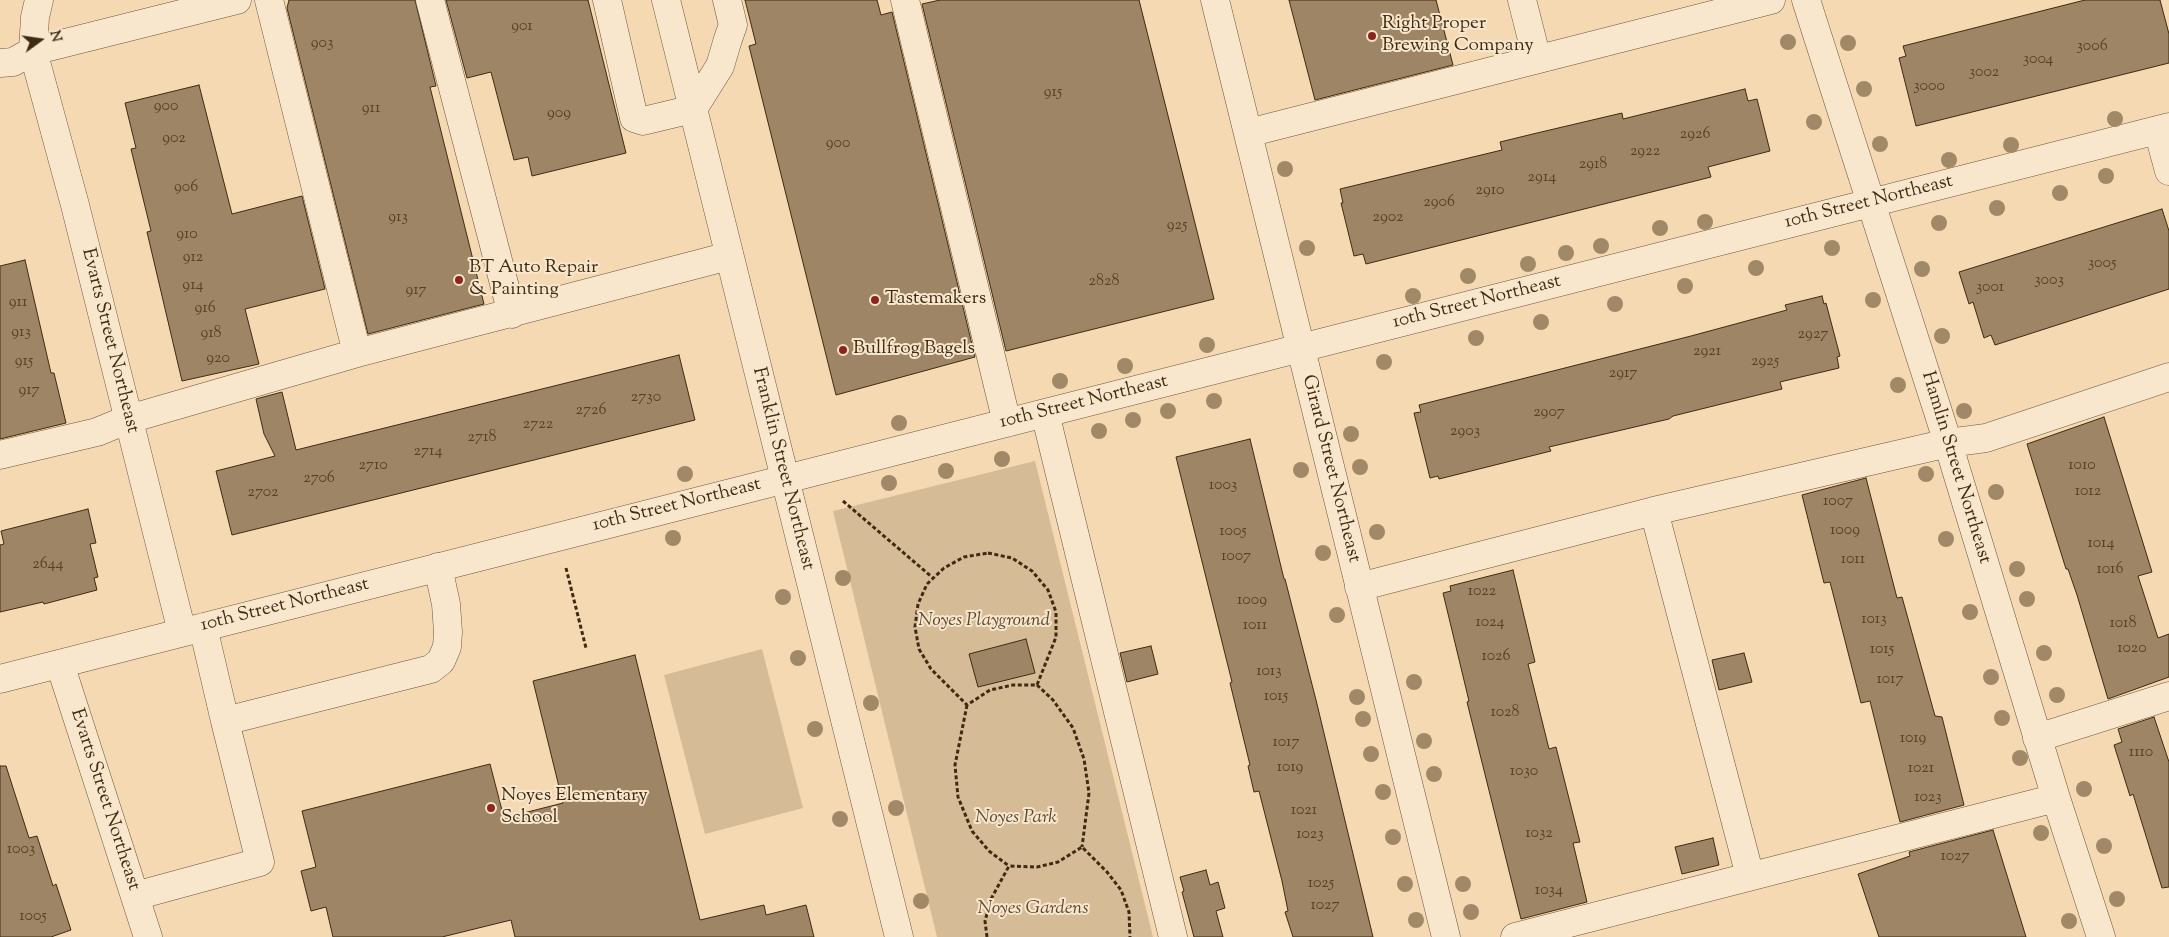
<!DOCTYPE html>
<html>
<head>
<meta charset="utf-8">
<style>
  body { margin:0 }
  #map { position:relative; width:2169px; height:937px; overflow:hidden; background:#f5d9b2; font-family:"Sorts Mill Goudy",serif }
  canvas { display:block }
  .north { position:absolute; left:15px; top:15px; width:50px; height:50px; -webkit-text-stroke:4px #f8e6cd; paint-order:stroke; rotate:76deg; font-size:14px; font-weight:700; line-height:20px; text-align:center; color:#3f2b11 }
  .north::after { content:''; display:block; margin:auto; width:18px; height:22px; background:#3f2b11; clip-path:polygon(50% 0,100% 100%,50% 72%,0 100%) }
</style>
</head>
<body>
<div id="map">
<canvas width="2169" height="937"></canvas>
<div class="north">N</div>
</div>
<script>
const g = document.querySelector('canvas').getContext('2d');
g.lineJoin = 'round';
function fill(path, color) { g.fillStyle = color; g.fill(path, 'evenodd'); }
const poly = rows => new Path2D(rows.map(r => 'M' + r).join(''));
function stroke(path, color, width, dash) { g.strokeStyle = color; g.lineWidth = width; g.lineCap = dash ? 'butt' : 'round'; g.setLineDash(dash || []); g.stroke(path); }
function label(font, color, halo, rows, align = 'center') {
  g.font = font + ' "Sorts Mill Goudy",serif'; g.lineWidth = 4; g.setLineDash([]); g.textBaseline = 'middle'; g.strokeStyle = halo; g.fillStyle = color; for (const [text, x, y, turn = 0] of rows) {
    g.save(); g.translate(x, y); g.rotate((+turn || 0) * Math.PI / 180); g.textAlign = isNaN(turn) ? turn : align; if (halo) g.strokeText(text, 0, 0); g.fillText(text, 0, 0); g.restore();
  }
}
const green = poly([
  [1035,461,1153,937,937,937,833,511],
  [762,649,803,808,705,834,664,675]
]);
const building = poly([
  [289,0,415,0,436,86,430,87,484,304,368,334,287,8,289,0],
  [446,0,588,0,626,153,532,176,528,157,514,160,491,72,467,78,446,0],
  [745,0,877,0,881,15,892,12,975,357,836,395,749,46,756,44,745,0],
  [940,0,1139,0,1214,299,1006,351,922,4,940,0],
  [1289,0,1436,0,1453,65,1315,100,1289,0],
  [2085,0,2160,0,2169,34,2169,63,1916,126,1899,58,1906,56,1903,46,2085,0],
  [199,85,232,214,302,196,325,289,245,309,259,364,182,381,147,232,151,231,131,149,136,148,125,103,199,85],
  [1745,89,1748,101,1757,99,1770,151,1708,167,1711,177,1366,264,1363,254,1354,256,1341,203,1343,203,1340,189,1502,150,1500,142,1537,133,1622,113,1623,119,1745,89],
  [2162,209,2169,231,2169,289,1995,345,1991,335,1984,338,1973,302,1969,304,1959,272,2162,209],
  [25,260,51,373,54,373,66,423,0,439,0,266,25,260],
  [1822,296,1824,304,1826,303,1840,356,1837,357,1839,368,1780,382,1782,389,1673,416,1669,419,1549,447,1551,451,1439,479,1438,476,1430,478,1414,413,1421,412,1419,405,1691,336,1787,310,1785,305,1822,296],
  [679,355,695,420,232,535,216,471,275,456,264,434,256,399,282,392,296,450,679,355],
  [2104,417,2152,572,2138,576,2158,638,2169,634,2169,677,2108,699,2077,595,2068,569,2066,569,2027,444,2104,417],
  [1250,439,1284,579,1285,579,1316,700,1373,937,1293,937,1285,912,1288,911,1282,881,1259,791,1254,792,1248,766,1250,765,1230,683,1232,682,1176,457,1250,439],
  [1866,478,1897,598,1902,597,1935,716,1942,717,1964,805,1900,822,1870,701,1861,703,1830,582,1824,583,1802,495,1866,478],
  [88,509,96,543,90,544,98,577,94,578,97,590,44,604,43,602,0,612,0,545,4,544,1,531,88,509],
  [1513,570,1535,662,1528,664,1549,749,1556,747,1580,842,1573,843,1587,902,1521,919,1467,702,1469,701,1443,593,1451,591,1450,586,1513,570],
  [1026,639,1035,673,978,687,969,654,1026,639],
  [1151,646,1158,674,1127,682,1120,653,1151,646],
  [1744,653,1752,682,1719,690,1712,660,1744,653],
  [635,655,700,920,764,905,766,915,806,905,814,937,515,937,511,920,442,937,333,937,326,907,311,911,301,871,316,867,302,811,490,764,504,818,563,803,533,681,635,655],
  [2154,717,2169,762,2169,887,2162,888,2133,794,2130,796,2114,745,2122,742,2118,729,2154,717],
  [0,766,6,766,29,838,37,836,53,886,56,884,71,930,51,937,0,937,0,766],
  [1993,830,2026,937,1879,937,1858,874,1910,856,1909,852,1993,830],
  [1713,838,1719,865,1682,874,1675,847,1713,838],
  [1206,870,1210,885,1218,882,1225,908,1216,911,1223,937,1194,937,1182,892,1184,891,1180,877,1206,870]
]);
const path = poly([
  [843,501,933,578],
  [988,553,1012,558,1032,571,1048,590,1056,612,1056,637,1037,685,1013,685,990,690,967,705,931,669,919,649,915,627,918,604,927,584,944,568,964,557,988,553],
  [566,568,586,648],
  [1037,685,1053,700,1073,728,1084,759,1089,793,1082,847],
  [967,705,955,765,958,797,972,831,989,851,1009,866],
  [987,937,985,921,991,899,1009,866,1037,867,1058,862,1082,847,1107,872,1121,890,1129,912,1130,937]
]);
const minor = poly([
  [39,0,35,17,33,51,75,205,182,632],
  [269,0,357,353],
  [430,0,512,314],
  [607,0,634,118,643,121,693,109,720,66,728,39,733,25,727,0],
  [666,0,899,937],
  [905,0,1007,423],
  [1215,0,1446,937],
  [1522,0,1537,59],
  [1806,0,1948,443,2056,798,2101,937],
  [0,63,13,62,33,51,237,0],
  [2158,130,2169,171],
  [1248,133,1771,0],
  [1045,413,1173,937],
  [0,455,97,432,129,419,357,353,729,256],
  [1654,511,1750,876],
  [1359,587,1654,511,1948,443,1986,438,2169,377],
  [203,627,225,721],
  [60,664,148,937],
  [0,679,2169,127],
  [2037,738,2169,696],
  [135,896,260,862,225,721,431,669,441,661,447,647,448,632,446,604,438,567],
  [1515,937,2056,798]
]);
const trees = [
  [1788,42],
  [1848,43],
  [1864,89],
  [2115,119],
  [1814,122],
  [1880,144],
  [2011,145],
  [1949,160],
  [1285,169],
  [2106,176],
  [2060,193],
  [1997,208],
  [1705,222],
  [1939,223],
  [1660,228],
  [1601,246],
  [1307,248],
  [1832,248],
  [1566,253],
  [1528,264],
  [1756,268],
  [1922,269],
  [1468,276],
  [1685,286],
  [1413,296],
  [1873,300],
  [1615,304],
  [1541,322],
  [1942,336],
  [1476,338],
  [1207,345],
  [1384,362],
  [1125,366],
  [1060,381],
  [1898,385],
  [1214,401],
  [1168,411],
  [1964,411],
  [1133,420],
  [899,423],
  [1099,431],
  [1351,434],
  [1002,459],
  [1360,467],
  [1301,470],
  [946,471],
  [685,474],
  [1926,474],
  [889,483],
  [1996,492],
  [1377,532],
  [673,538],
  [1946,539],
  [1323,553],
  [2017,569],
  [843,578],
  [783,597],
  [2027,599],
  [1970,612],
  [1337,615],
  [2044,653],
  [798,658],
  [1991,677],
  [1414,682],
  [2057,695],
  [1357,697],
  [871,703],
  [2002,718],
  [1363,719],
  [815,729],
  [1424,741],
  [1371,754],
  [2020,758],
  [1434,774],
  [2084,789],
  [1383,792],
  [896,808],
  [840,819],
  [2041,833],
  [1393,837],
  [2104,846],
  [1405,884],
  [1463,884],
  [2117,899],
  [921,901],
  [1471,912],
  [1416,920],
  [2069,921]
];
const markers = [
  [1372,36,5,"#8f2418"],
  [459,280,5,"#8f2418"],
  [875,300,5,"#8f2418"],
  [843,350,5,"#8f2418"],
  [491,808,5,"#8f2418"]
];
const numberNames = [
  ["901",522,27],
  ["903",322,44],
  ["3006",2092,47],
  ["3004",2038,60],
  ["3002",1984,73],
  ["3000",1929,87],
  ["915",1053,93],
  ["900",166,107],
  ["911",371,109],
  ["909",559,114],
  ["2926",1695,135],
  ["902",174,139],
  ["900",838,144],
  ["2922",1645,152],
  ["2918",1593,165],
  ["2914",1542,178],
  ["906",186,188],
  ["2910",1490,191],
  ["2906",1439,203],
  ["913",398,218],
  ["2902",1388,218],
  ["925",1177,226],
  ["910",187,235],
  ["912",193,258],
  ["3005",2102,264],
  ["3003",2049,281],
  ["2828",1104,282],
  ["914",193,286],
  ["3001",1990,288],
  ["917",416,291],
  ["911",18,303],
  ["916",205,309],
  ["913",21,333],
  ["918",211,334],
  ["2927",1813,335],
  ["2921",1707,352],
  ["920",218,359],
  ["915",24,362],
  ["2925",1765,362],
  ["2917",1623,374],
  ["917",29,391],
  ["2730",646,398],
  ["2726",591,411],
  ["2907",1549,413],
  ["2722",538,425],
  ["2903",1465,432],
  ["2718",482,438],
  ["2714",428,452],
  ["2710",373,466],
  ["1010",2082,466],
  ["2706",319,479],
  ["1003",1223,486],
  ["1012",2088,492],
  ["2702",263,493],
  ["1007",1838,502],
  ["1009",1845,531],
  ["1005",1233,532],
  ["1014",2101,544],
  ["1007",1236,557],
  ["1011",1853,560],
  ["2644",48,565],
  ["1016",2110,570],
  ["1022",1482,592],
  ["1009",1252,601],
  ["1013",1874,620],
  ["1024",1490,623],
  ["1018",2123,624],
  ["1011",1255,626],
  ["1020",2132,649],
  ["1015",1882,650],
  ["1026",1496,657],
  ["1013",1269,672],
  ["1017",1890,680],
  ["1015",1276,697],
  ["1028",1505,713],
  ["1019",1913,739],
  ["1017",1286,743],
  ["1110",2141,753],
  ["1019",1290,768],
  ["1021",1921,769],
  ["1030",1524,772],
  ["1023",1928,798],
  ["1021",1304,811],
  ["1032",1539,834],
  ["1023",1310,835],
  ["1003",21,850],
  ["1027",1955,857],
  ["1025",1321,884],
  ["1034",1549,891],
  ["1027",1325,906],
  ["1005",33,917]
];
const poiNames = [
  ["Right Proper",1382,25],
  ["Brewing Company",1382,47],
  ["BT Auto Repair",469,269],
  ["& Painting",469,291],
  ["Tastemakers",885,300],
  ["Bullfrog Bagels",853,350],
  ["Noyes Elementary",501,797],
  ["School",501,819]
];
const streetNames = [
  ["10th Street Northeast",1869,203,-14],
  ["10th Street Northeast",1477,303,-14],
  ["Evarts Street Northeast",109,341,76],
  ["10th Street Northeast",1084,403,-14],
  ["Hamlin Street Northeast",1955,468,73],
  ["Franklin Street Northeast",782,469,76],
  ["Girard Street Northeast",1330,469,76],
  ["10th Street Northeast",677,506,-14],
  ["10th Street Northeast",285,606,-14],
  ["Evarts Street Northeast",104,800,72]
];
const parkNames = [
  ["Noyes Playground",984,622],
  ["Noyes Park",1016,819],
  ["Noyes Gardens",1033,910]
];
fill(green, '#d6bb97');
fill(building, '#9e8565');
stroke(building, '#3f2b11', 1);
stroke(minor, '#6c5639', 29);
stroke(path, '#3f2b11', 3, [4, 2.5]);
stroke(minor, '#f8e6cd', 28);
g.fillStyle = '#a18968';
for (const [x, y] of trees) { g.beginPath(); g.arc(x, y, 8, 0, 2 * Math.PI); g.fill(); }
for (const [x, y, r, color] of markers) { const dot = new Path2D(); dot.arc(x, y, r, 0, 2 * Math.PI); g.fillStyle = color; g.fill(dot); stroke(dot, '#f8e6cd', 2); }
label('16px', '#574226', null, numberNames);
label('19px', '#3f2b11', '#f8e6cd', poiNames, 'left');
label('19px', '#3f2b11', '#f8e6cd', streetNames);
label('italic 19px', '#5d482c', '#f8e6cd', parkNames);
</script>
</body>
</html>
